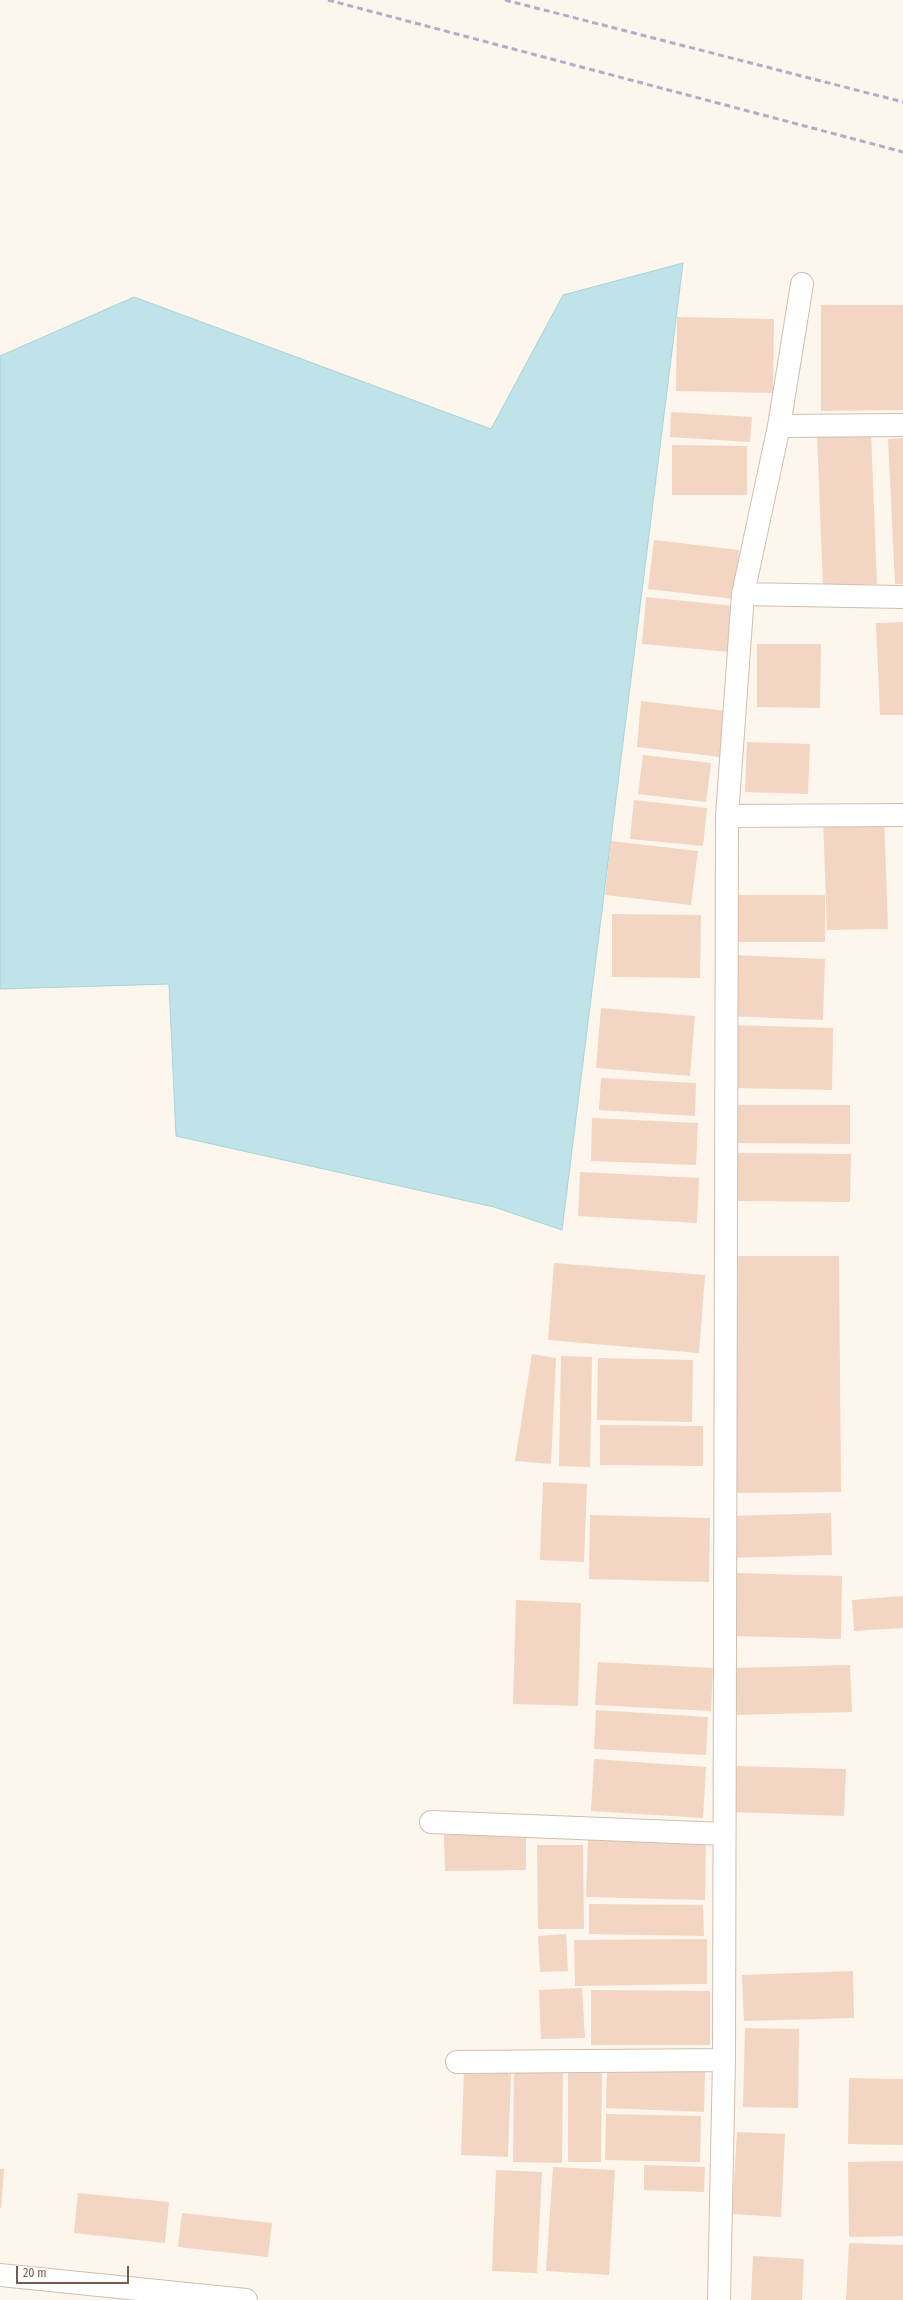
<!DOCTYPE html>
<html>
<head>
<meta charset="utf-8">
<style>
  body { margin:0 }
  #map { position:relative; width:903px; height:2300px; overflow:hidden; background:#fdf6ec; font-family:"Fira Sans Condensed",sans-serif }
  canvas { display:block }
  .scale { position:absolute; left:16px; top:2266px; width:113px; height:18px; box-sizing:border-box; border:2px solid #7a5c4d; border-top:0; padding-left:5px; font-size:12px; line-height:14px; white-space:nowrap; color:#7a5c4d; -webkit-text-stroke:3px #fffaf3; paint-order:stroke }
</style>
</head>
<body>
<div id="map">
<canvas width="903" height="2300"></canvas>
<div class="scale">20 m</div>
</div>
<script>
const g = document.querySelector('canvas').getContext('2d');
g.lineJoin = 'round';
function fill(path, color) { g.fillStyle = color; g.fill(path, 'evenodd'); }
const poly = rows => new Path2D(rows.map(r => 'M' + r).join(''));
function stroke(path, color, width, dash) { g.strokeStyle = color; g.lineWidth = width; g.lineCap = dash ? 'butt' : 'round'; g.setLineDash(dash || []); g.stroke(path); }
const water = poly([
  [683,263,562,1230,494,1207,176,1136,169,984,0,989,0,356,134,297,491,429,563,295,683,263]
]);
const building = poly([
  [821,305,903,305,903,410,821,411],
  [677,317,774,319,773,393,676,391],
  [671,412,752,417,750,442,670,437],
  [871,433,877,584,823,586,817,435],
  [903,438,903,584,895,584,888,439],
  [672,445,747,446,747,495,672,495],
  [654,540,739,550,734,599,648,589],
  [646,597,734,606,729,652,642,644],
  [903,622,903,715,880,715,876,623],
  [757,644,821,644,820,708,757,707],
  [641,701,726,711,720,757,637,747],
  [747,742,810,744,808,794,745,792],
  [643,755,711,763,706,802,638,794],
  [634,800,707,808,703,846,630,839],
  [884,815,888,929,827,930,823,817],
  [611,841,698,851,691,905,605,895],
  [736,895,825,895,825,942,736,942],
  [612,914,701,915,700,978,612,977],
  [732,955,825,959,823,1020,729,1016],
  [601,1008,695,1016,690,1076,596,1068],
  [732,1025,833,1028,832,1090,732,1088],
  [601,1078,696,1083,695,1116,599,1110],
  [732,1105,850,1105,850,1144,732,1143],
  [592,1118,698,1123,696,1165,591,1161],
  [732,1153,851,1154,850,1202,732,1201],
  [580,1172,699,1178,697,1223,578,1216],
  [730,1256,839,1256,841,1492,732,1493],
  [554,1263,705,1275,699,1353,548,1340],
  [532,1354,556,1358,551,1464,515,1461],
  [561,1356,592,1357,590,1467,559,1466],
  [598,1358,693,1360,692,1422,597,1420],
  [600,1425,703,1426,703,1466,600,1465],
  [543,1482,587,1484,584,1562,540,1560],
  [831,1513,832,1555,729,1558,728,1516],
  [590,1515,710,1518,709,1582,589,1579],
  [735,1573,842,1576,841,1639,733,1636],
  [903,1596,903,1628,854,1631,852,1600],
  [516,1600,581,1603,578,1706,513,1704],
  [598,1662,713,1668,711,1711,595,1705],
  [850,1665,852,1712,736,1715,734,1668],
  [596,1710,708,1717,706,1755,594,1749],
  [594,1759,706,1767,703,1818,591,1811],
  [733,1766,846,1769,844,1816,732,1812],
  [526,1834,526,1870,445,1871,444,1835],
  [588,1838,706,1841,705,1900,586,1897],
  [537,1845,583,1845,584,1929,538,1929],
  [589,1904,703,1905,704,1936,589,1934],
  [566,1934,568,1971,540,1972,538,1936],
  [707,1939,707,1984,575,1986,574,1940],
  [853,1971,854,2018,744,2021,742,1975],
  [582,1988,585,2038,541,2039,539,1990],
  [591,1990,710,1991,710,2045,591,2045],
  [745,2028,799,2029,798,2108,743,2107],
  [607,2069,705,2072,704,2112,606,2108],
  [514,2070,563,2070,562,2163,513,2162],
  [464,2071,511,2073,508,2157,461,2155],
  [568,2072,602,2073,601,2162,568,2162],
  [849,2078,903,2079,903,2145,848,2144],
  [606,2114,701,2116,700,2162,605,2160],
  [737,2132,785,2134,781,2217,732,2214],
  [903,2161,903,2236,849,2237,848,2162],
  [644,2165,705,2167,704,2192,644,2190],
  [553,2167,615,2170,609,2275,546,2271],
  [0,2169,4,2169,1,2208,0,2208],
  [496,2170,542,2172,537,2273,492,2271],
  [78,2193,169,2202,165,2243,74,2233],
  [182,2213,272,2223,268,2257,178,2247],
  [849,2243,903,2245,903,2300,846,2300],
  [753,2256,804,2259,802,2300,751,2300]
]);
const minor = poly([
  [779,426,903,425],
  [743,594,903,597],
  [727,816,903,815],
  [431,1822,724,1834],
  [457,2062,724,2060],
  [0,2275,246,2300],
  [719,2300,724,2060,727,816,743,594,779,426,802,284]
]);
const rail = poly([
  [328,0,903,152],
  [505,0,903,102]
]);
fill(water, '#bfe3e8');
stroke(water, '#a5d3da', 1);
fill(building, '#f3d5c3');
stroke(minor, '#d1beb0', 24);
stroke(minor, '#fff', 22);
stroke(rail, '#b9a8c9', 3, [6, 4]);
</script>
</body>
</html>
